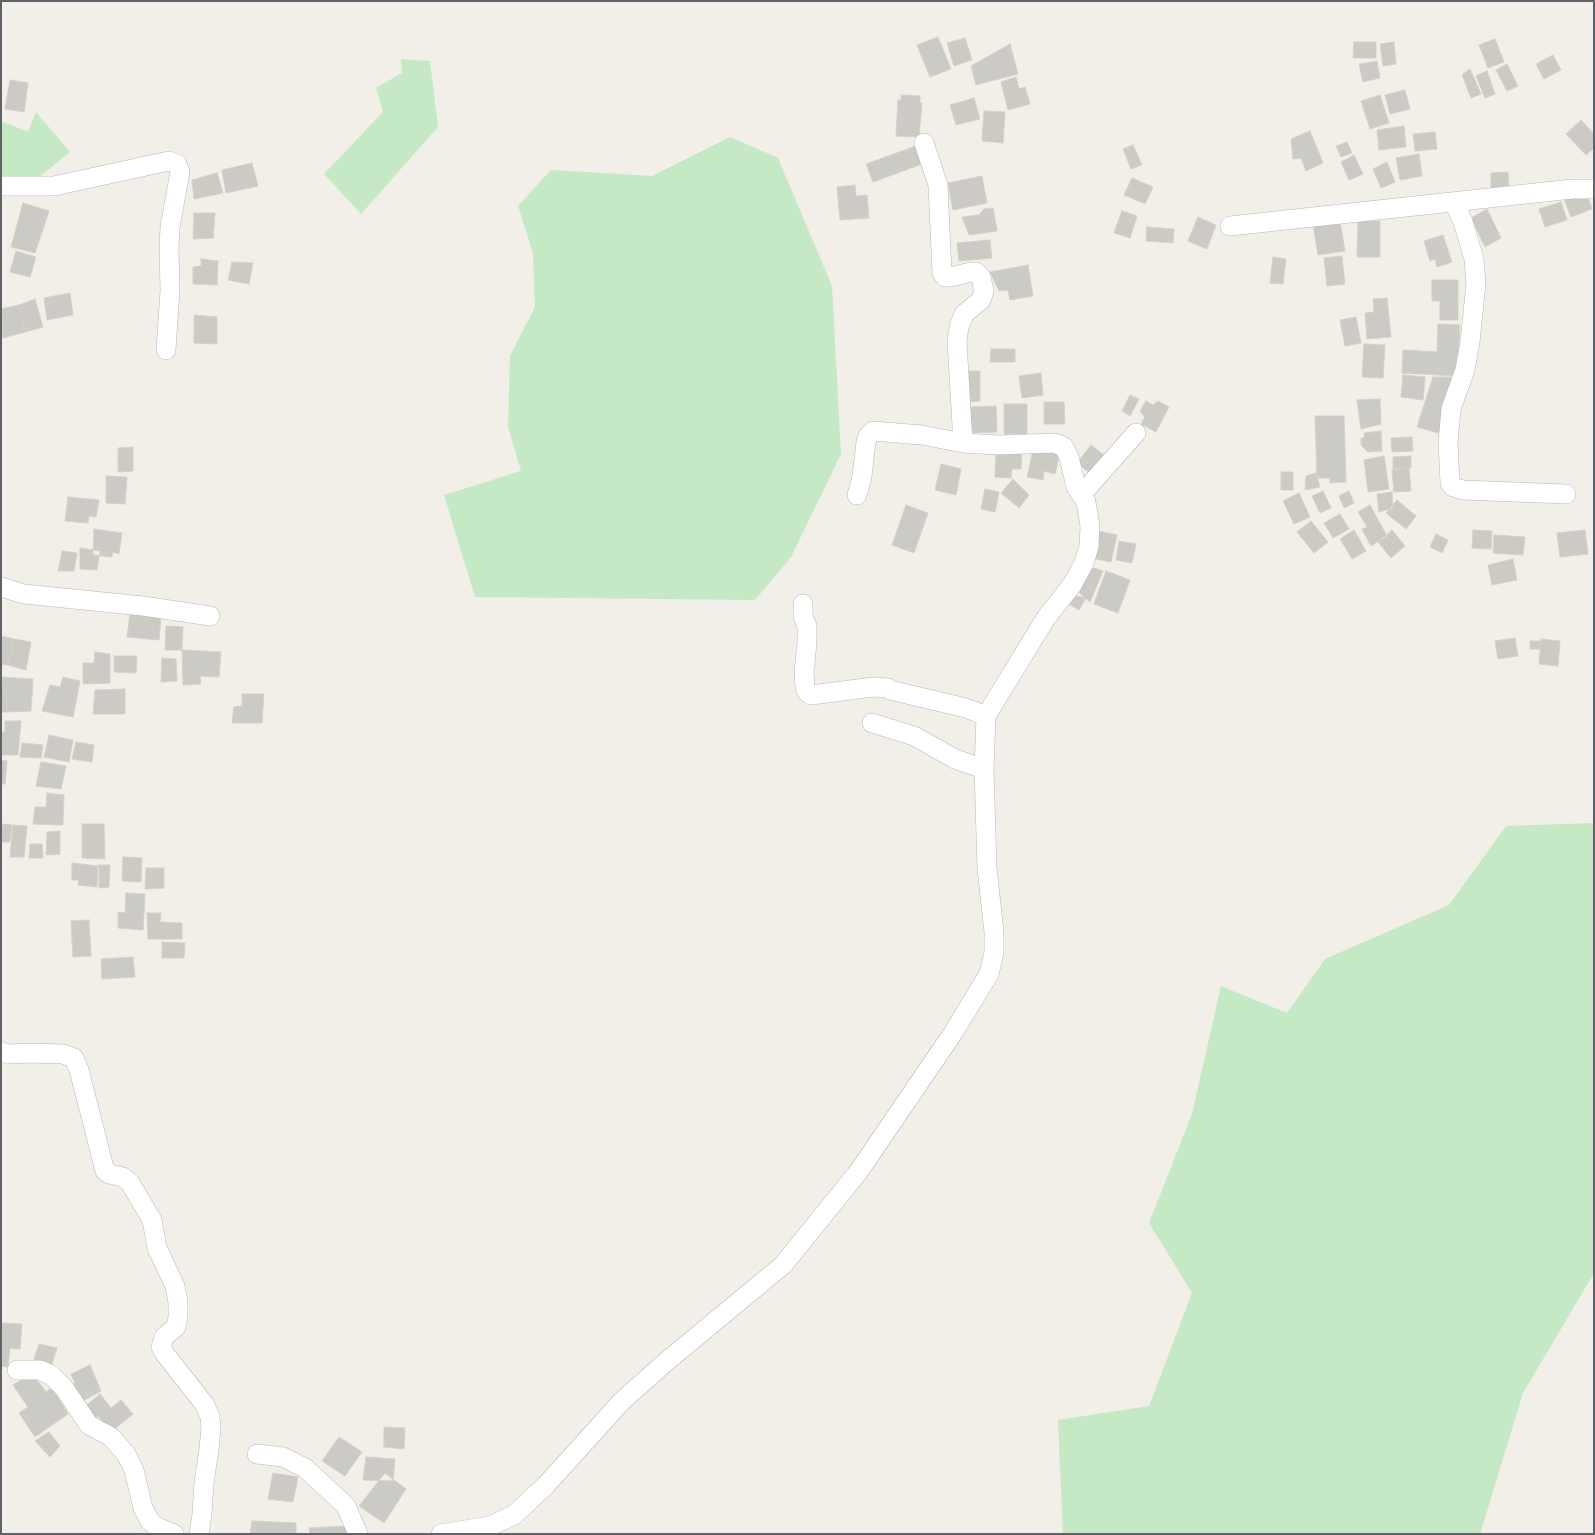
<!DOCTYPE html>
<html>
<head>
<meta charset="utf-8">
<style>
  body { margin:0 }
  #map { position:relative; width:1595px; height:1535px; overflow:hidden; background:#f1efe8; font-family:"IBM Plex Sans",sans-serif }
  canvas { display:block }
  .frame { position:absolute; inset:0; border:2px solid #5f6368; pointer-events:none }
</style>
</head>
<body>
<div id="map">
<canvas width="1595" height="1535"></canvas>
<div class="frame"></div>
</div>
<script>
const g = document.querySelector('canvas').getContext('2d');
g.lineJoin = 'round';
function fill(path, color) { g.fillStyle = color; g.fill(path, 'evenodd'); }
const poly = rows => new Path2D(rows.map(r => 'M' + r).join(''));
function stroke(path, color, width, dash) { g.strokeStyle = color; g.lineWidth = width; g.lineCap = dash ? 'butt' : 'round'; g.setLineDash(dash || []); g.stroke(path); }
const green = poly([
  [401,59,430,61,438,127,361,214,324,174,383,112,376,88,402,73],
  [36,112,70,152,39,177,1,181,1,121,28,132],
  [730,137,778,158,832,286,841,454,791,557,755,600,475,597,444,495,521,471,508,427,510,356,535,307,533,253,518,206,551,170,652,176],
  [1594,823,1594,1273,1523,1393,1480,1534,1063,1534,1058,1420,1149,1406,1192,1293,1149,1223,1192,1114,1221,986,1287,1013,1325,959,1449,905,1506,826]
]);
const building = poly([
  [938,37,951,69,930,77,917,45,938,37],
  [965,38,972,60,954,66,947,43,965,38],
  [1495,39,1504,62,1488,68,1479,45,1495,39],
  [1354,42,1376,42,1376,58,1353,58,1354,42],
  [1394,42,1396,64,1383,66,1380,44,1394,42],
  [1010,44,1018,74,976,85,971,66,1010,44],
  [1553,55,1561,70,1544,79,1536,64,1553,55],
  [1377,61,1380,78,1363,82,1359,64,1377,61],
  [1507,64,1518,86,1507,91,1496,70,1507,64],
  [1470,69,1481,94,1471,98,1462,75,1470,69],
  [1487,71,1495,94,1485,98,1476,76,1487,71],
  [1016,77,1019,89,1025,87,1030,104,1008,110,1001,82,1016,77],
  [10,80,28,83,24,112,5,109,10,80],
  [1405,90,1410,109,1390,114,1385,95,1405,90],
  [901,95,920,96,920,103,922,103,919,137,896,136,898,100,901,100,901,95],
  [1380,95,1389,123,1370,129,1361,101,1380,95],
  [974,98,980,119,956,125,950,105,974,98],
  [984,111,1005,112,1003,143,982,141,984,111],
  [1581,120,1594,134,1594,148,1586,155,1566,134,1581,120],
  [1404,126,1406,147,1379,150,1377,130,1404,126],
  [1310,131,1323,163,1306,171,1301,158,1293,159,1291,139,1310,131],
  [1435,132,1437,149,1415,151,1413,134,1435,132],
  [1347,142,1352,153,1341,157,1336,146,1347,142],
  [1133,145,1142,165,1131,169,1123,149,1133,145],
  [916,146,922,164,873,182,866,164,916,146],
  [1419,154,1422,176,1400,180,1396,158,1419,154],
  [1354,155,1363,174,1349,180,1341,162,1354,155],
  [1387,162,1395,182,1381,188,1373,169,1387,162],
  [252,163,258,186,226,193,222,170,252,163],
  [1508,172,1509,189,1491,190,1491,173,1508,172],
  [217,173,223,193,194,199,192,180,217,173],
  [982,176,987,203,953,210,948,183,982,176],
  [1132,178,1153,187,1145,204,1124,195,1132,178],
  [855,185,856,196,867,195,869,218,840,220,837,187,855,185],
  [1586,191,1592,209,1571,217,1564,199,1586,191],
  [1561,202,1567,220,1545,227,1539,209,1561,202],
  [23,203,49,211,35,253,11,247,23,203],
  [993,208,997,231,969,235,962,217,979,215,984,209,993,208],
  [1487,209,1501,238,1485,247,1471,218,1487,209],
  [1122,211,1137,216,1130,238,1114,233,1122,211],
  [194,213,215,213,213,238,193,239,194,213],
  [1198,217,1216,225,1207,249,1188,241,1198,217],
  [1340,221,1345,251,1318,255,1313,225,1340,221],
  [1358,221,1380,221,1380,257,1357,257,1358,221],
  [1147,227,1174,229,1173,243,1146,241,1147,227],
  [1443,235,1452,262,1437,267,1435,259,1430,261,1424,241,1443,235],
  [990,240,992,258,959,261,957,243,990,240],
  [16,251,36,257,30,277,10,272,16,251],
  [1342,256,1345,284,1327,286,1324,258,1342,256],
  [1273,257,1286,259,1283,284,1270,283,1273,257],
  [201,259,218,261,217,285,193,284,193,267,201,266,201,259],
  [232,262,253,263,249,284,228,280,232,262],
  [1028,265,1033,296,1010,300,1008,290,999,291,990,272,1028,265],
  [1432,280,1458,280,1458,320,1440,320,1440,301,1432,301,1432,280],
  [70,293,73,315,47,320,44,298,70,293],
  [1387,298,1391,337,1367,339,1365,313,1374,312,1373,299,1387,298],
  [35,299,43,327,25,332,19,305,35,299],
  [19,305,25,332,3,338,1,309,19,305],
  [194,315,217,317,217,344,194,343,194,315],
  [1356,317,1361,343,1345,346,1340,320,1356,317],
  [1438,324,1460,325,1457,376,1402,373,1403,350,1437,352,1438,324],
  [1364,344,1385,345,1383,378,1362,377,1364,344],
  [991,349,1015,349,1015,362,990,362,991,349],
  [967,371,980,371,980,401,968,402,967,371],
  [1041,373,1043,395,1022,398,1019,376,1041,373],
  [1403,375,1425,377,1423,400,1401,397,1403,375],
  [1433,377,1455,377,1438,433,1417,427,1433,377],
  [1130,395,1139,399,1130,416,1122,411,1130,395],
  [1380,399,1381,424,1361,429,1357,400,1380,399],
  [1146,401,1153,405,1158,401,1169,407,1156,432,1141,424,1145,417,1140,411,1146,401],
  [1044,402,1064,402,1065,424,1044,424,1044,402],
  [1004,404,1027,404,1027,434,1004,434,1004,404],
  [996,406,997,432,970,433,969,407,996,406],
  [1315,416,1344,416,1346,482,1330,483,1330,478,1317,478,1315,416],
  [1381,431,1382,451,1368,452,1361,445,1361,439,1365,436,1364,433,1381,431],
  [1412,437,1413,451,1392,452,1391,438,1412,437],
  [1091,445,1109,459,1095,477,1077,463,1091,445],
  [1034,446,1060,452,1055,474,1044,471,1043,480,1027,477,1034,446],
  [133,447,133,471,118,472,118,448,133,447],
  [996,449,1022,451,1021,469,1012,469,1011,478,995,477,996,449],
  [1384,456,1389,489,1368,492,1364,460,1384,456],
  [1411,456,1411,468,1393,469,1393,457,1411,456],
  [941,464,961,469,956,495,935,490,941,464],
  [1409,468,1411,491,1394,492,1392,470,1409,468],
  [1281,472,1293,472,1293,490,1281,490,1281,472],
  [1316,473,1320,487,1305,490,1306,476,1316,473],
  [106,476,127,477,125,504,106,503,106,476],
  [1013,479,1029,495,1019,508,1001,493,1013,479],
  [985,489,999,492,995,512,981,509,985,489],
  [1323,491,1331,508,1320,513,1312,496,1323,491],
  [1349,491,1354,503,1344,508,1339,496,1349,491],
  [1392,492,1393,508,1379,512,1377,494,1392,492],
  [1299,493,1310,517,1294,524,1283,501,1299,493],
  [68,497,99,500,96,517,89,516,88,523,65,521,68,497],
  [1397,500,1416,516,1406,529,1386,513,1397,500],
  [906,505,928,513,914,553,892,545,906,505],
  [1370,505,1387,536,1371,546,1362,529,1367,527,1358,512,1370,505],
  [1340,514,1349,529,1333,538,1324,523,1340,514],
  [1311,521,1328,542,1314,553,1297,532,1311,521],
  [94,529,122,533,119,554,113,552,112,557,93,555,94,529],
  [1354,530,1366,551,1352,559,1340,539,1354,530],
  [1392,530,1405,546,1391,558,1378,542,1392,530],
  [1473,530,1492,531,1491,549,1472,548,1473,530],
  [1585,530,1588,554,1560,557,1557,533,1585,530],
  [1098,531,1117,535,1111,562,1092,558,1098,531],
  [1436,534,1448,540,1442,553,1430,547,1436,534],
  [1494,535,1525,537,1523,555,1493,553,1494,535],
  [1119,541,1136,544,1132,563,1116,560,1119,541],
  [80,548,100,551,97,570,80,569,80,548],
  [62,551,77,553,74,571,58,571,62,551],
  [1513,559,1517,580,1492,585,1488,565,1513,559],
  [1088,566,1103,571,1090,602,1074,588,1088,566],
  [1106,571,1130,580,1118,613,1094,604,1106,571],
  [1072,595,1086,598,1079,610,1067,603,1072,595],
  [130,613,161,616,159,640,127,637,130,613],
  [166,626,183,627,182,650,165,650,166,626],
  [1,636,14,639,8,665,1,664,1,636],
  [1515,638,1518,656,1498,659,1495,641,1515,638],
  [14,639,31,642,26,670,8,665,14,639],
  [1541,639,1560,641,1558,666,1539,664,1541,639],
  [1530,641,1540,641,1540,649,1530,649,1530,641],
  [182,650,221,652,219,677,200,676,201,684,183,685,182,650],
  [95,652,110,654,110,683,83,684,83,663,94,663,95,652],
  [114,656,137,656,136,673,114,672,114,656],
  [162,658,176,659,177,681,161,682,162,658],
  [1,677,33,679,31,711,7,712,6,692,1,692,1,677],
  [63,677,80,681,73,717,42,711,50,685,60,687,63,677],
  [125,689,125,714,93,714,95,690,125,689],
  [1,692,6,692,7,712,1,712,1,692],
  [242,694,264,694,262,723,232,723,234,707,242,706,242,694],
  [5,721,21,721,18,755,1,755,1,732,5,732,5,721],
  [49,735,73,740,69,762,44,757,49,735],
  [76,742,94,745,92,762,72,759,76,742],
  [22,743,43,745,41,758,20,757,22,743],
  [1,760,7,761,5,784,1,784,1,760],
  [41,762,66,766,61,789,36,786,41,762],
  [47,793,64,795,63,825,33,824,35,807,46,807,47,793],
  [1,824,12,825,10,842,1,842,1,824],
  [82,824,104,824,105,859,82,858,82,824],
  [13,825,27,826,24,857,10,857,13,825],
  [60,831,60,854,46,855,47,832,60,831],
  [30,844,42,844,43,858,29,858,30,844],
  [123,857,142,858,141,882,122,881,123,857],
  [72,863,98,866,97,887,78,885,79,880,72,880,72,863],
  [99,865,110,865,109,887,99,888,99,865],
  [146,868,164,868,164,888,145,889,146,868],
  [126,893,145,894,143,930,118,928,118,912,125,913,126,893],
  [147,913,161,913,160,922,182,923,182,939,148,939,147,913],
  [89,920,91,956,73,957,71,921,89,920],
  [162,942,185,943,184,958,162,958,162,942],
  [133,957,135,977,102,979,101,959,133,957],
  [1,1323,22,1324,20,1349,10,1348,8,1367,1,1366,1,1323],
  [39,1344,57,1348,51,1367,33,1362,39,1344],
  [90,1365,101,1391,79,1403,69,1387,75,1383,71,1374,90,1365],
  [32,1373,46,1392,52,1387,68,1414,35,1437,19,1413,28,1407,13,1385,32,1373],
  [100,1394,111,1408,121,1400,133,1414,111,1432,98,1416,94,1420,82,1409,100,1394],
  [384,1427,405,1428,404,1449,384,1447,384,1427],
  [49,1432,60,1446,50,1457,35,1441,49,1432],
  [339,1437,362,1452,345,1476,322,1461,339,1437],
  [366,1457,395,1459,393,1481,363,1480,366,1457],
  [273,1473,298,1477,293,1502,268,1499,273,1473],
  [385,1473,406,1489,384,1523,359,1506,385,1473],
  [252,1521,296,1523,296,1534,250,1534,252,1521],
  [348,1526,349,1534,310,1534,309,1528,348,1526]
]);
const minor = poly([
  [924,143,938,185,942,273,945,277,951,277,971,272,976,272,981,277,984,291,981,300,964,314,959,327,957,341,963,443],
  [1,186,54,186,169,161,177,164,180,172,170,227,169,248,170,291,166,350],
  [1454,202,1463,222,1474,259,1476,283,1470,342,1465,370,1451,409,1448,442,1450,483,1453,487,1463,490,1566,494],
  [1230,226,1572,189,1594,189],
  [1081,495,1136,433],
  [1,587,24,594,143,606,210,616],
  [803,604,803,616,807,626,807,644,804,671,805,688,808,693,811,695,873,687,888,688,890,690,966,708,986,716],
  [872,723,914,736,955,759,984,769],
  [1,1052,8,1054,32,1053,63,1054,74,1058,79,1070,105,1171,109,1174,123,1177,130,1183,152,1220,157,1248,175,1286,178,1302,178,1317,176,1327,164,1337,161,1347,165,1354,205,1405,210,1417,211,1428,209,1449,204,1483,202,1514,199,1534],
  [17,1370,40,1370,51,1375,64,1388,89,1425,111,1437,126,1454,134,1470,143,1508,150,1521,157,1527,174,1534],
  [257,1454,283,1457,305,1468,346,1506,358,1534],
  [441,1534,490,1526,514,1515,546,1485,622,1401,667,1361,783,1265,859,1171,953,1033,989,974,994,953,994,932,987,868,984,769,986,716,1046,618,1072,585,1084,563,1089,546,1090,526,1086,502,1076,487,1069,457,1064,447,1055,443,999,445,963,443,922,435,873,431,868,436,866,442,862,477,857,495]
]);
fill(green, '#c5e8c5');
fill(building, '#cccac5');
stroke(building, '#d6d1c6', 1);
stroke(minor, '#b5b8bc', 20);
stroke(minor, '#fff', 19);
</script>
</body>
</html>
